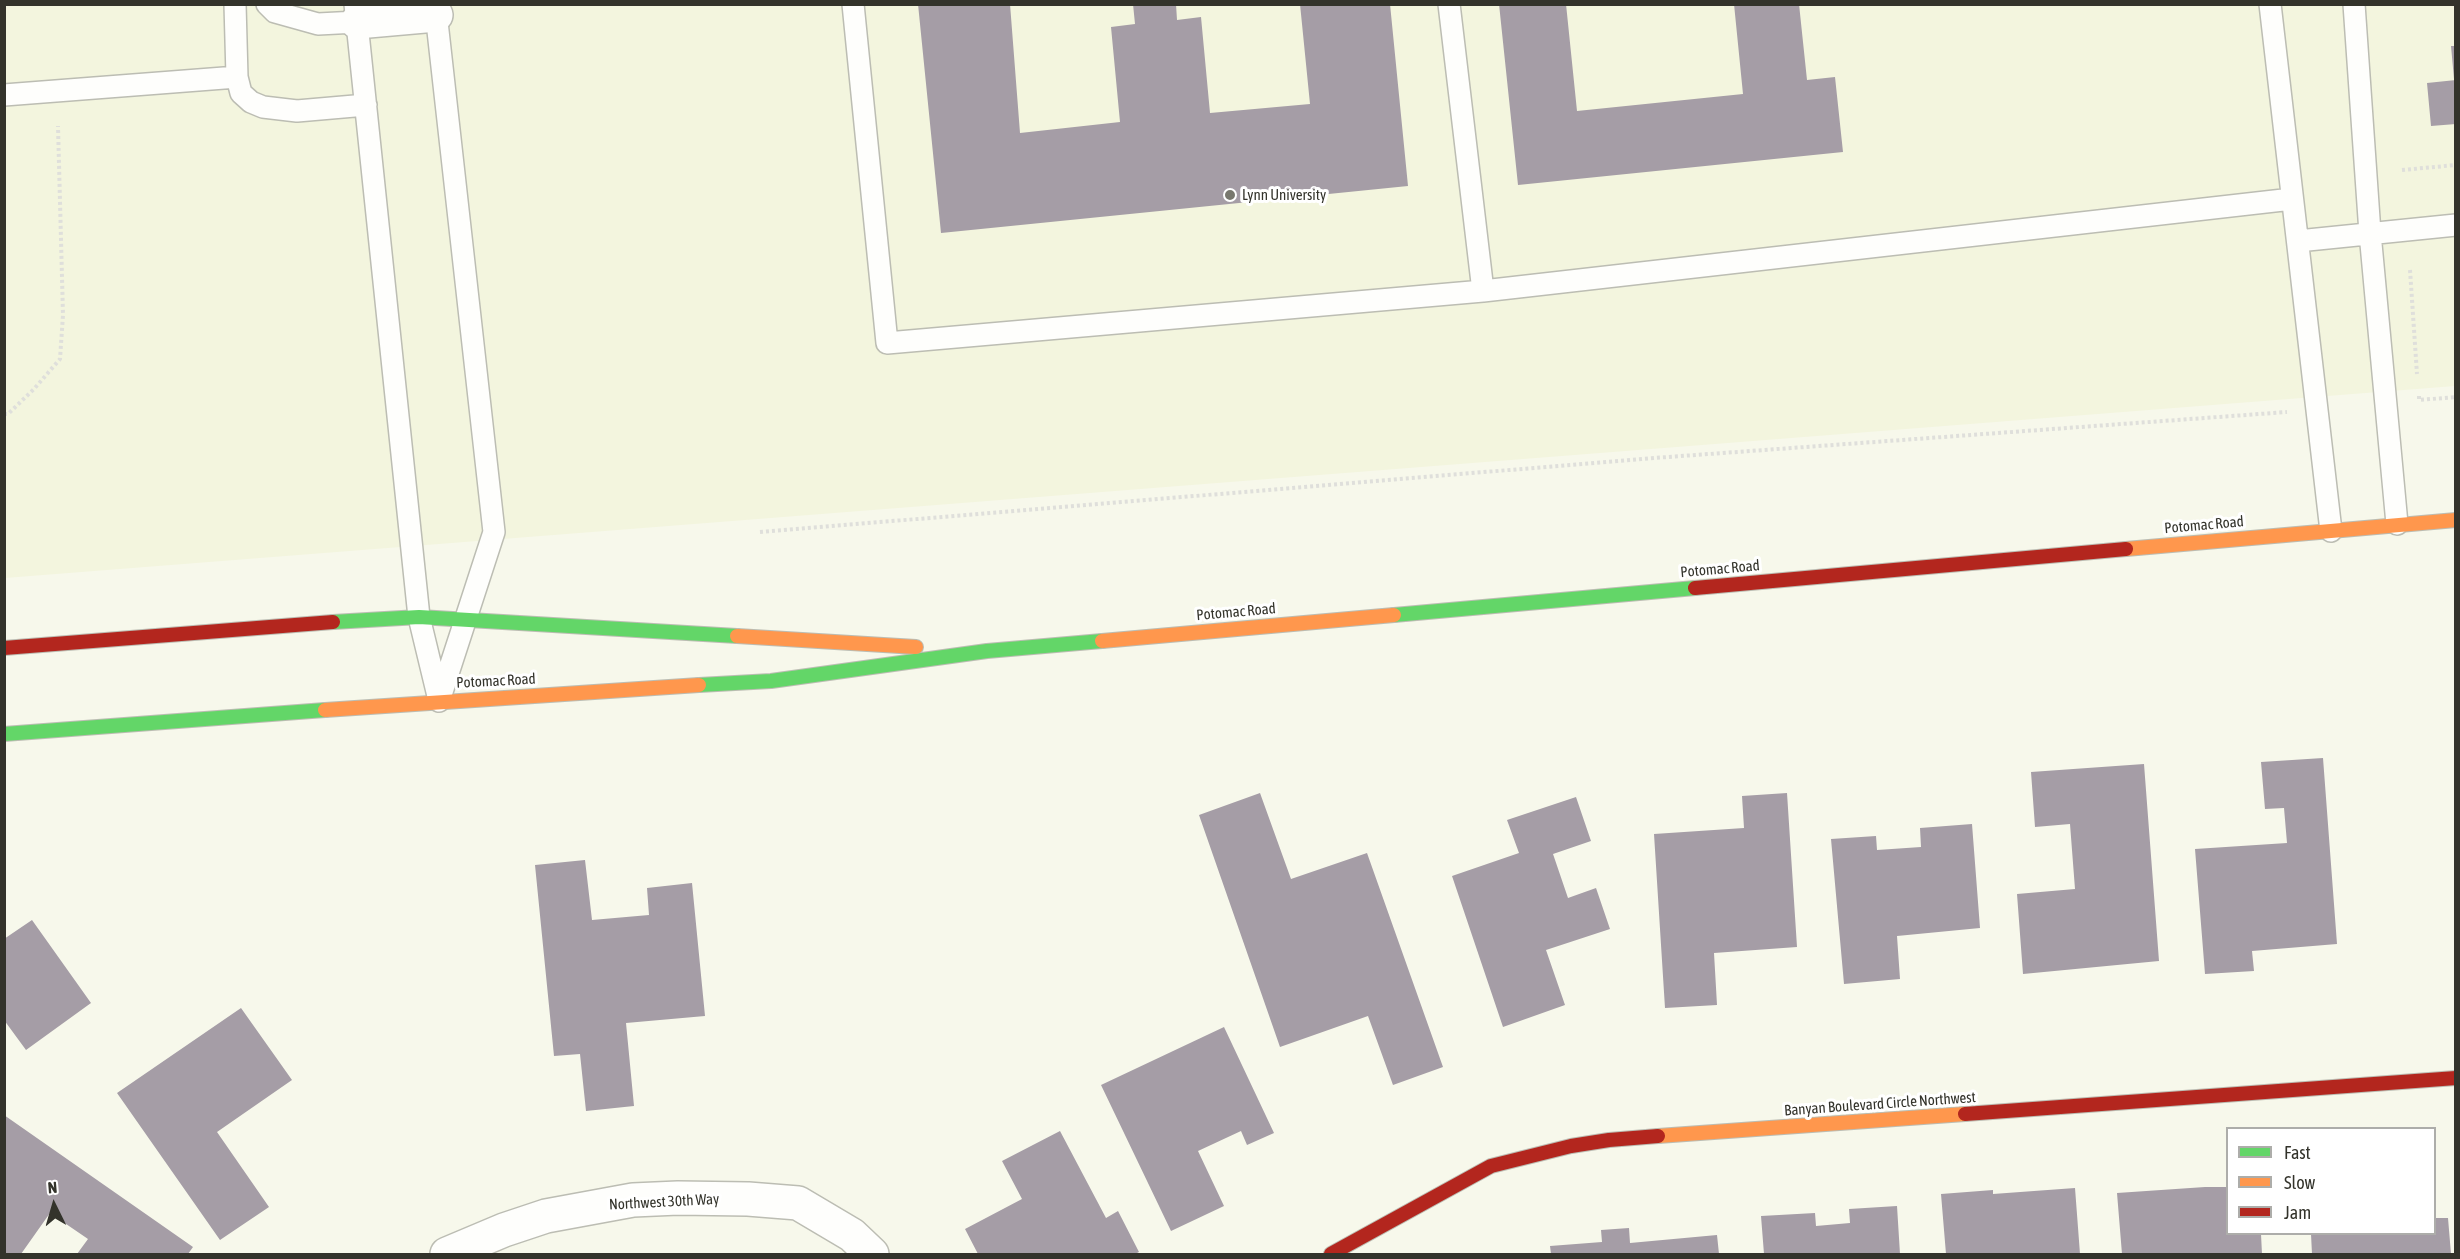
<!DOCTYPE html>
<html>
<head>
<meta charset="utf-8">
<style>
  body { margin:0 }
  #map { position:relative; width:2460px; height:1259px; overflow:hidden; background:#f7f8eb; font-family:"Asap Condensed",sans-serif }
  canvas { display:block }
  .frame { position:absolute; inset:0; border:6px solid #33332b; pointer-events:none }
  .legend { position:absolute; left:2226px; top:1127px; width:210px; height:108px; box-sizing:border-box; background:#fff; border:2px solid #adadaa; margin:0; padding:8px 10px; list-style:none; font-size:18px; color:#33332b }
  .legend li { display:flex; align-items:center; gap:12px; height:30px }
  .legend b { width:30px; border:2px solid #adadaa }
  .north { position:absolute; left:24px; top:1175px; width:60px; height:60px; -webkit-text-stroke:4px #fff; paint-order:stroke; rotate:355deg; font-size:16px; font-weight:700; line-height:24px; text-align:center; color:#33332b }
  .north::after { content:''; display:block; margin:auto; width:21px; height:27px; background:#33332b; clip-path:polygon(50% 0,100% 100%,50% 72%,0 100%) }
</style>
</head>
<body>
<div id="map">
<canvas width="2460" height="1259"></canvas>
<div class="frame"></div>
<ul class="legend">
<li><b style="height:8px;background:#63d668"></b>Fast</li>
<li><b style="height:8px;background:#ff974d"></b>Slow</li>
<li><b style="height:8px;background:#b3261e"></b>Jam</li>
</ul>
<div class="north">N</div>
</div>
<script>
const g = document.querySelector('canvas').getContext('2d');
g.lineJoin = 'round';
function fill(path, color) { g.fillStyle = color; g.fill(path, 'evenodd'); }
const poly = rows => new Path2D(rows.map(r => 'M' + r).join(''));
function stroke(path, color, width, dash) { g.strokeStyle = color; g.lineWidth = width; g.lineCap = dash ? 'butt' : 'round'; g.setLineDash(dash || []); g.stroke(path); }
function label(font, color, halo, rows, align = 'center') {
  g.font = font + ' "Asap Condensed",sans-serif'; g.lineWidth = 6; g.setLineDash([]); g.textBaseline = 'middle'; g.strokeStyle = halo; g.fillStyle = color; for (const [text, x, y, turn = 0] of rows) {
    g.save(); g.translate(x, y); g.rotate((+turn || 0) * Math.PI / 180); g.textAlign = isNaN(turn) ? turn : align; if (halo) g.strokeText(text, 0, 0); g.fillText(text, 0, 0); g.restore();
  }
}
const built = poly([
  [5,5,2455,5,2455,386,5,578]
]);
const building = poly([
  [918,4,1010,4,1020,133,1120,122,1111,27,1135,24,1133,4,1176,4,1177,20,1201,17,1210,113,1310,104,1300,4,1390,4,1408,186,941,233],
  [1499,4,1566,4,1577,111,1743,94,1734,4,1799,4,1807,80,1835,77,1843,152,1518,185],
  [2451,46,2456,46,2456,79,2454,79],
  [2456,80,2456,124,2431,126,2427,83],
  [2323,758,2337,944,2252,951,2254,971,2205,974,2195,849,2287,843,2284,808,2265,809,2261,762],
  [2144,764,2159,961,2023,974,2017,894,2075,889,2070,824,2035,827,2031,772],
  [1260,793,1291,879,1367,853,1443,1067,1393,1085,1368,1016,1280,1047,1199,815],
  [1787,793,1797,947,1714,953,1717,1005,1665,1008,1654,834,1744,828,1742,796],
  [1576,797,1591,841,1553,854,1568,898,1596,888,1610,929,1546,950,1565,1005,1503,1027,1452,876,1519,853,1507,820],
  [1972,824,1980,928,1897,936,1900,979,1844,984,1831,839,1876,836,1877,850,1921,847,1920,828],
  [585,860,592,920,649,915,647,888,692,883,705,1016,626,1023,634,1106,586,1111,580,1054,554,1056,535,865],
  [32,920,91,1003,26,1050,4,1020,4,939],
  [241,1008,292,1080,217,1132,269,1207,220,1240,117,1093],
  [1224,1027,1274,1133,1247,1145,1241,1131,1198,1151,1224,1206,1171,1231,1101,1085],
  [4,1115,193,1247,188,1254,77,1254,88,1239,50,1213,21,1254,4,1254],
  [1060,1131,1106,1218,1118,1211,1139,1252,1135,1254,978,1254,965,1229,1022,1199,1002,1161],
  [2205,1187,2228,1187,2228,1234,2261,1234,2262,1254,2122,1254,2117,1193],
  [2075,1188,2080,1254,1946,1254,1941,1194,1993,1190,1993,1194],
  [1897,1206,1900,1254,1764,1254,1761,1216,1815,1213,1816,1226,1850,1223,1849,1209],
  [2434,1218,2448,1218,2451,1254,2312,1254,2311,1234,2434,1234],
  [1629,1228,1630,1243,1717,1235,1719,1254,1551,1254,1550,1246,1602,1242,1601,1230]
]);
const path = poly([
  [2402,170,2456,165],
  [2410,270,2417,374],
  [2419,396,2419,400,2456,397],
  [4,414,8,414,34,389,60,359,63,315,58,126],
  [760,532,1654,458,2287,412]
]);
const lane = poly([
  [235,4,237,77],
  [267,4,275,12,318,24,357,22],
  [355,4,419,617,439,700],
  [435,4,494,532,439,701],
  [853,4,887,343,1483,291,2292,199],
  [1449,4,1483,291],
  [2270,4,2331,531],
  [2354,4,2370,233,2397,524],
  [4,95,237,77,241,93,251,102,263,107,297,111,366,105],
  [2298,241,2456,225]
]);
const street = poly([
  [357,22,436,15],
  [447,1254,504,1230,546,1216,633,1200,678,1198,748,1199,798,1203,852,1235,872,1254]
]);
const fast = poly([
  [1394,615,1695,588],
  [333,622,419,617,737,636],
  [699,685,771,681,987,651,1102,641],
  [4,734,325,710]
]);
const slow = poly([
  [2126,549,2456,520],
  [737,636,916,647],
  [1102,641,1394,615],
  [325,710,699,685],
  [1658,1136,1965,1114]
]);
const jam = poly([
  [1695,588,2126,549],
  [4,648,333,622],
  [1965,1114,2456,1078],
  [1331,1254,1491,1166,1571,1146,1609,1140,1658,1136]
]);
const markers = [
  [1230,195,6,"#78786e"]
];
const poiNames = [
  ["Lynn University",1242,195]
];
const streetNames = [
  ["Potomac Road",2204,525,-5],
  ["Potomac Road",1720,569,-5],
  ["Potomac Road",1236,612,-5],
  ["Potomac Road",496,681,-3],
  ["Banyan Boulevard Circle Northwest",1880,1104,-4],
  ["Northwest 30th Way",664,1202,-3]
];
fill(built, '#f3f5de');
fill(building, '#a59da6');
stroke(lane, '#bcbdb3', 24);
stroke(street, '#bcbdb3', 36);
stroke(fast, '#bcbdb3', 16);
stroke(slow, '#bcbdb3', 16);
stroke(jam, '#bcbdb3', 16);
stroke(path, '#dfdfdb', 4, [3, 3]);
stroke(lane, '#fefefc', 21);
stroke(street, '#fefefc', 33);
stroke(fast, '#63d668', 14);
stroke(slow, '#ff974d', 14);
stroke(jam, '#b3261e', 14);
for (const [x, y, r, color] of markers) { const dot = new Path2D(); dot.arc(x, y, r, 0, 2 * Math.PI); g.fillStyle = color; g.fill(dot); stroke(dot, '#fff', 2); }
label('15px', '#33332b', '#fff', poiNames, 'left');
label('15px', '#33332b', '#fff', streetNames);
</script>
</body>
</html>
